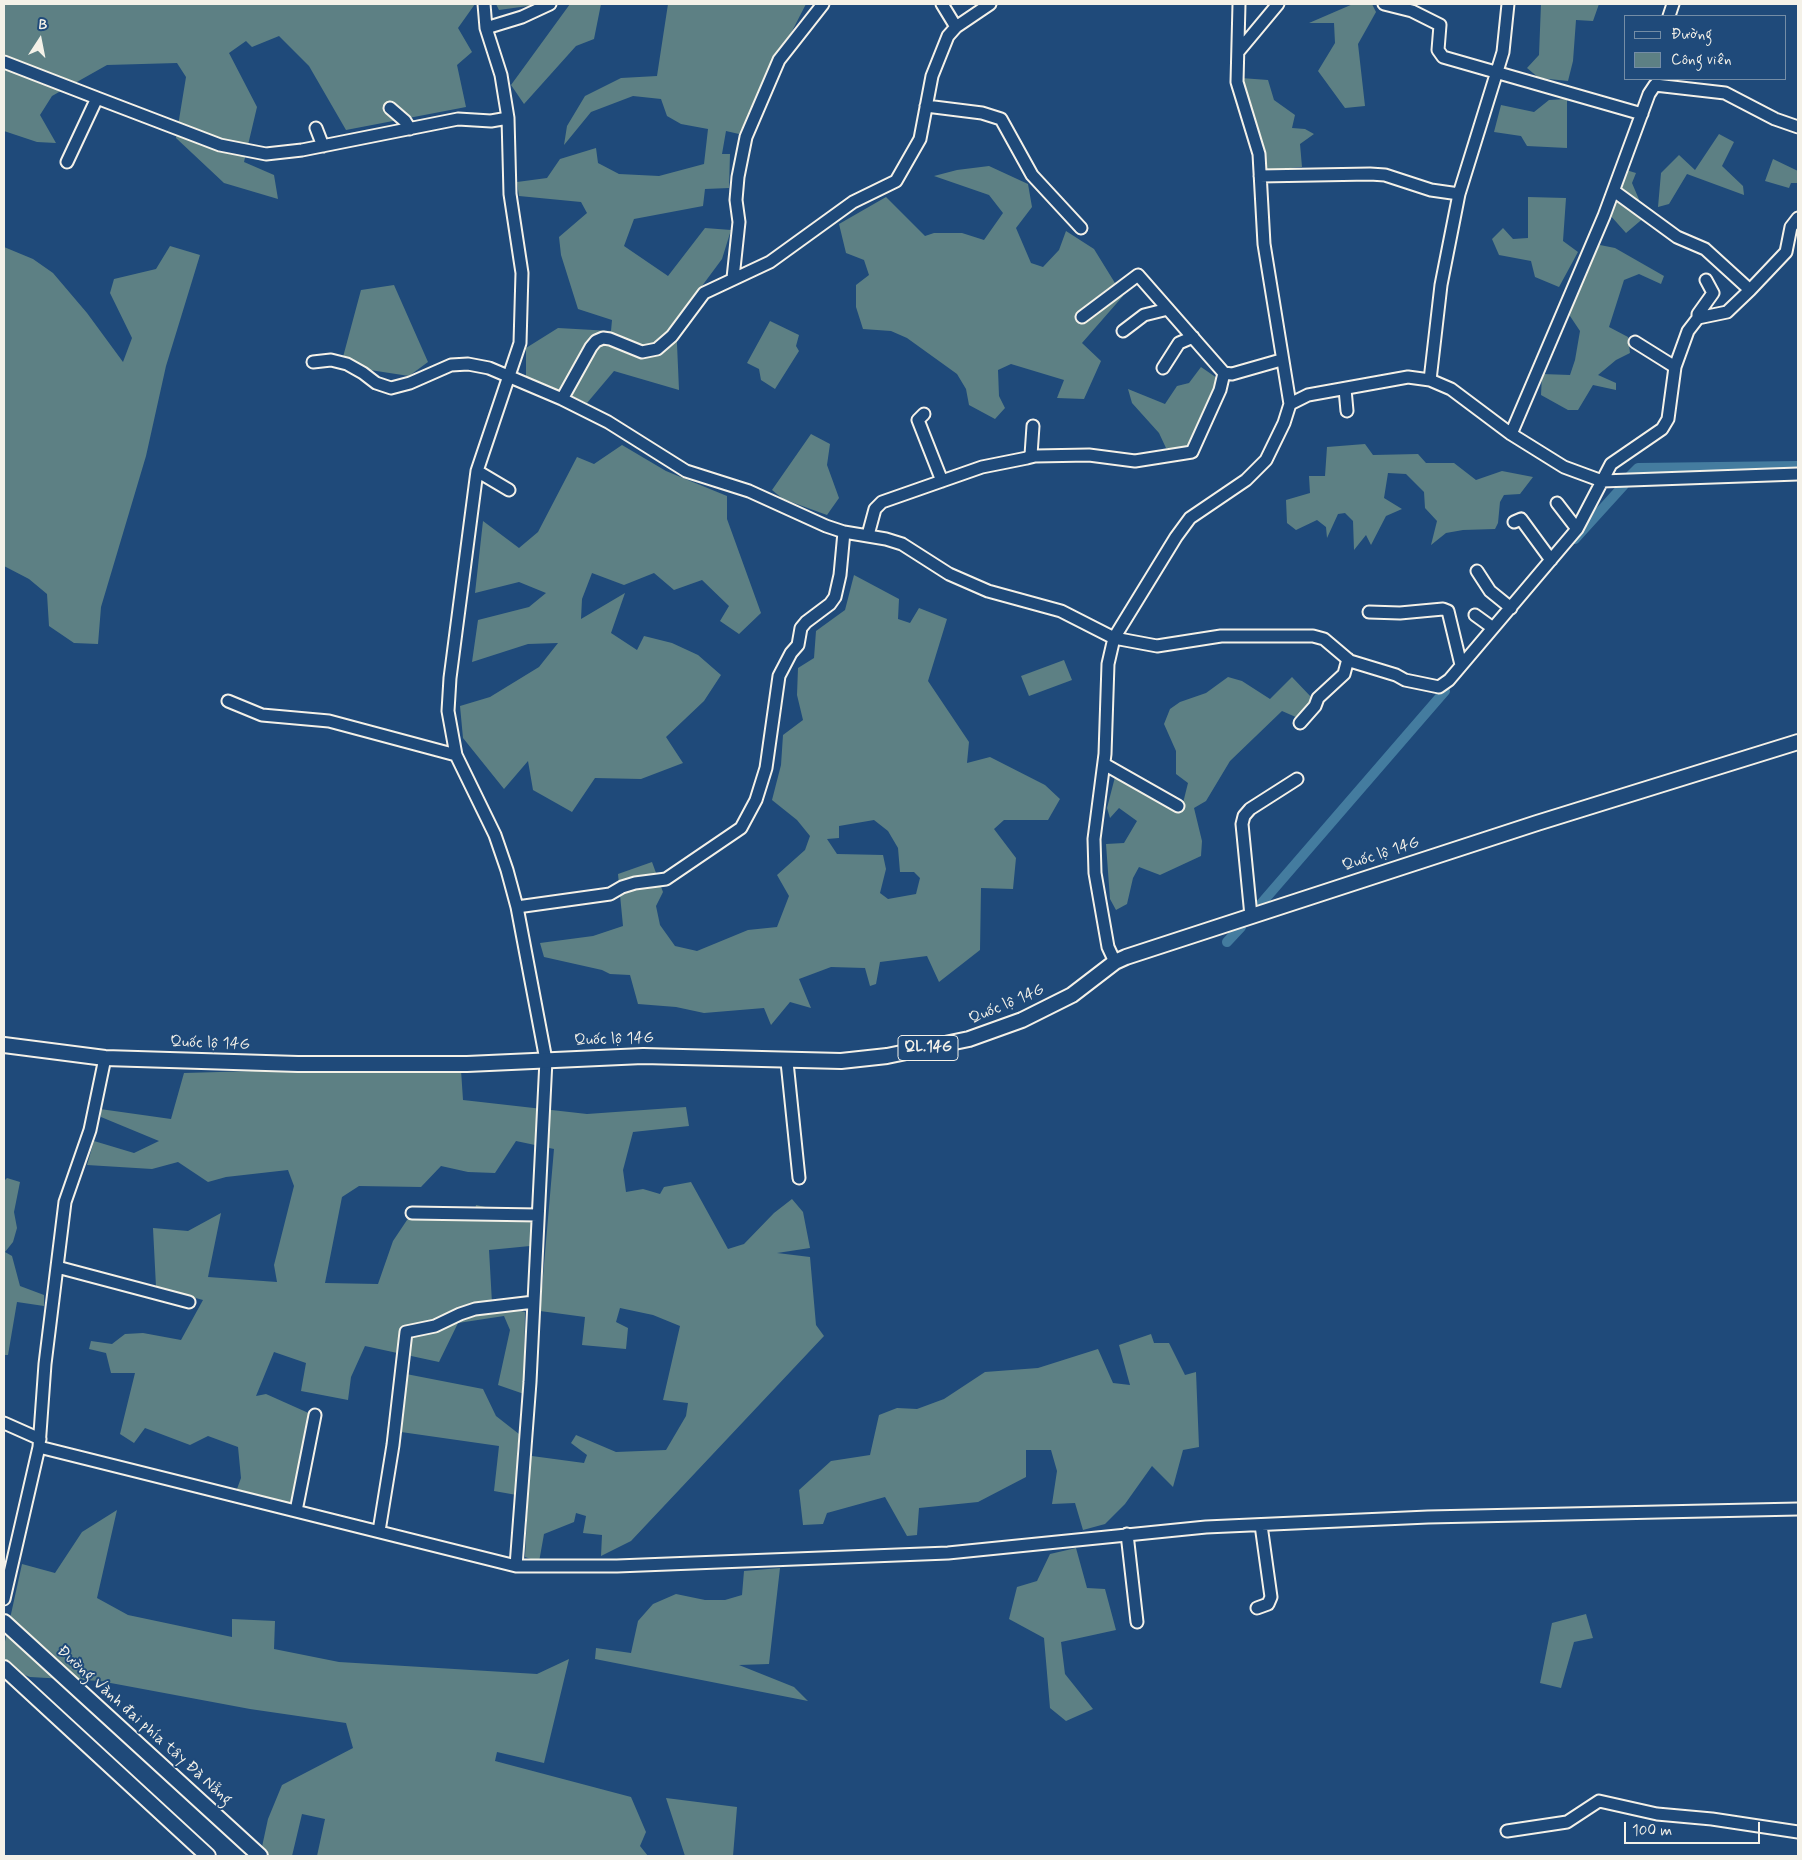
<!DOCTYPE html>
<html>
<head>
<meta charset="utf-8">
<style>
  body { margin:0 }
  #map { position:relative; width:1802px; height:1860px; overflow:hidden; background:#1f4a7a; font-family:Mynerve,sans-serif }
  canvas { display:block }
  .frame { position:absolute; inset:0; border:5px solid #f4f1e8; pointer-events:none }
  .legend { position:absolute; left:1624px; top:15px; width:162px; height:65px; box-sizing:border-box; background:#1f4a7a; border:1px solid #748da6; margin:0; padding:6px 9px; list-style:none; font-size:15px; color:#f4f1e8 }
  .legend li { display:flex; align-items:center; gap:10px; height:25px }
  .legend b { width:25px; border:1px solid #748da6 }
  .north { position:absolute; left:15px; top:15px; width:50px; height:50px; -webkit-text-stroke:4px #1f4a7a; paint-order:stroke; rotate:11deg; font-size:14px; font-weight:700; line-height:20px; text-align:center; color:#f4f1e8 }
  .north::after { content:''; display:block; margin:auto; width:18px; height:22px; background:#f4f1e8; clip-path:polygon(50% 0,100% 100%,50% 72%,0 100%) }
  .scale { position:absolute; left:1624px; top:1822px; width:136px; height:22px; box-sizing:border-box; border:2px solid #f4f1e8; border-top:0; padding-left:6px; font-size:15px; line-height:18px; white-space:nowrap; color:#f4f1e8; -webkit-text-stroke:4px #1f4a7a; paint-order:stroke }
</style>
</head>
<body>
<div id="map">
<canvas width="1802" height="1860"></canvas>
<div class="frame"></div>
<ul class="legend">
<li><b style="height:6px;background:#1f4a7a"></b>Đường</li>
<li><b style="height:14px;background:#5d8084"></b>Công viên</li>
</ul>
<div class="north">B</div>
<div class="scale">100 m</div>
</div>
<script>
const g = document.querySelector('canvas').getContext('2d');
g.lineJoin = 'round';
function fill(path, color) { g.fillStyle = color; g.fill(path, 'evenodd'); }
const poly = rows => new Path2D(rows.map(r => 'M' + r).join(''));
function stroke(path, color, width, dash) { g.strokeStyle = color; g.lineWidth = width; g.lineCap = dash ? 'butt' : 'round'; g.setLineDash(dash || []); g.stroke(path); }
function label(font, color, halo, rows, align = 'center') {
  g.font = font + ' Mynerve,sans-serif'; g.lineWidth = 4; g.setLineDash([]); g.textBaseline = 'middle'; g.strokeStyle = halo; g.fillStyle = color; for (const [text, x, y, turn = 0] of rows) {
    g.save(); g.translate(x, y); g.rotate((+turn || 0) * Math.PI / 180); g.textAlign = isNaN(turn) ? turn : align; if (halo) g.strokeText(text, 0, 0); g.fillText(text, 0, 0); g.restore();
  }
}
const green = poly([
  [4,4,475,4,458,28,472,52,457,65,466,107,346,130,309,66,279,36,252,47,246,41,229,53,257,107,244,162,274,175,278,199,224,183,176,138,186,77,177,63,107,65,52,96,40,115,56,143,37,142,4,131],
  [496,4,542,4,499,10],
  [570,4,601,4,594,39,576,46,524,104,511,85],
  [668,4,806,4,739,134,726,131,722,154,730,154,729,188,705,189,703,206,634,219,624,246,668,276,705,228,731,230,722,259,676,321,679,390,614,371,587,403,526,376,526,348,558,328,611,331,612,320,578,309,561,255,559,237,587,213,581,202,519,196,517,182,547,178,560,159,596,148,598,163,619,174,659,176,704,164,708,129,681,124,667,116,661,99,633,96,591,112,564,145,567,126,585,96,621,78,657,76],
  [1353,4,1372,4,1376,12,1358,44,1365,106,1345,108,1318,71,1335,43,1334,23,1309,23],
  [1541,4,1599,4,1593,21,1576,20,1573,61,1568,81,1539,78,1527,68,1539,55],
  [1241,78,1268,80,1274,100,1295,115,1292,128,1305,129,1314,134,1300,144,1302,167,1267,170],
  [1567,99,1567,148,1527,146,1521,136,1494,132,1501,105,1534,112,1549,100],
  [1719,134,1734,142,1722,166,1743,186,1744,195,1687,174,1669,204,1658,207,1661,173,1679,155,1695,170],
  [1773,159,1798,171,1798,183,1791,183,1789,188,1765,181],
  [989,166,1028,184,1032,207,1016,228,1031,263,1043,267,1059,250,1066,231,1094,249,1123,296,1082,343,1101,361,1084,399,1057,398,1064,380,1011,364,998,370,999,396,1005,408,995,419,969,405,966,389,957,374,907,338,891,331,863,329,856,307,856,285,869,275,864,260,846,253,839,224,886,197,925,236,934,233,962,233,984,240,1003,213,989,195,934,176,957,170],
  [1616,167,1636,173,1632,183,1646,216,1626,233,1601,205],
  [1528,197,1566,198,1563,241,1578,252,1559,287,1535,277,1531,261,1499,255,1492,239,1503,228,1513,239,1528,238],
  [1600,245,1615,248,1664,276,1661,284,1639,274,1624,280,1609,327,1628,337,1630,353,1616,360,1598,375,1616,383,1616,390,1593,385,1578,410,1568,410,1541,395,1542,374,1570,375,1575,360,1580,331,1568,313,1593,252],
  [170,246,200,255,166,366,146,456,101,607,98,644,74,643,49,626,47,594,29,579,4,566,4,247,33,259,53,273,87,313,123,362,132,338,110,293,114,279,156,269],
  [394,285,428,362,409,376,370,370,343,357,361,290],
  [770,321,799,335,796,346,799,351,775,389,761,380,759,369,747,363],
  [1201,367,1217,378,1191,444,1187,448,1166,448,1159,433,1132,403,1128,389,1165,404,1177,386,1189,383],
  [811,434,830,444,827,465,839,498,827,515,783,499,772,490],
  [1365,444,1373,455,1418,454,1426,463,1454,463,1476,480,1502,471,1533,477,1520,494,1504,495,1500,502,1498,523,1495,529,1463,530,1446,533,1431,545,1437,521,1425,508,1424,492,1406,474,1388,473,1384,498,1402,509,1386,516,1371,545,1366,535,1354,550,1353,521,1345,513,1338,514,1327,538,1326,527,1317,520,1296,530,1287,523,1286,500,1310,493,1309,476,1325,476,1327,447],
  [622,445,666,471,727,496,727,519,761,613,739,634,720,621,729,606,702,580,674,590,654,573,624,585,592,573,582,599,581,619,625,593,611,633,637,650,644,636,672,643,698,655,721,675,704,701,666,737,683,763,641,779,595,778,572,812,533,790,528,761,504,789,463,738,460,706,490,697,539,667,558,643,528,644,472,662,478,620,529,607,546,593,519,582,475,593,483,521,519,548,538,532,577,457,594,464],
  [854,575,899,599,898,619,910,623,919,608,947,619,928,681,969,742,967,763,990,757,1045,785,1060,799,1048,820,1004,820,994,829,1016,858,1013,889,981,888,980,950,939,982,927,956,880,962,876,984,870,986,865,968,831,967,799,979,811,1008,790,1002,771,1025,764,1008,704,1013,676,1007,638,1004,630,975,610,974,602,970,544,957,540,943,593,936,623,926,618,874,652,862,663,892,656,906,660,925,675,946,697,951,748,930,777,927,789,896,777,875,805,850,810,836,797,820,772,800,781,765,783,735,803,720,797,695,798,668,814,658,816,631,845,610],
  [874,820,888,831,898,848,900,872,914,872,920,878,916,894,888,899,880,893,886,869,883,855,837,854,827,839,839,838,839,826],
  [1064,660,1072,680,1029,696,1021,676],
  [1228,677,1242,681,1270,699,1292,677,1312,698,1298,718,1282,711,1230,761,1206,801,1194,808,1202,841,1201,856,1160,875,1139,867,1133,878,1127,904,1116,910,1110,899,1106,844,1124,843,1137,821,1119,808,1110,818,1107,808,1115,777,1181,811,1188,783,1176,774,1176,751,1164,724,1170,709,1180,702,1206,693],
  [290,1070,461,1070,463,1100,587,1114,686,1107,689,1126,633,1132,623,1170,626,1192,643,1189,660,1194,664,1187,691,1182,728,1249,744,1244,774,1213,792,1199,803,1212,810,1248,777,1253,810,1257,816,1325,824,1336,631,1541,601,1556,602,1535,583,1533,586,1516,576,1513,574,1522,544,1534,539,1562,525,1557,528,1497,494,1491,499,1446,387,1430,401,1373,483,1389,496,1416,519,1434,517,1454,584,1463,587,1455,571,1443,576,1435,616,1452,666,1450,686,1416,688,1403,663,1400,680,1326,653,1315,620,1308,616,1322,628,1328,626,1349,582,1345,585,1317,540,1311,554,1149,516,1141,495,1173,468,1172,441,1166,421,1187,359,1186,342,1197,325,1283,378,1284,393,1241,409,1217,474,1215,476,1205,532,1217,530,1246,489,1250,492,1303,525,1312,524,1394,498,1385,510,1330,504,1316,458,1323,439,1362,365,1346,351,1377,348,1400,301,1391,306,1363,274,1352,256,1396,266,1394,313,1415,301,1508,237,1489,241,1478,238,1447,208,1436,190,1445,145,1428,134,1443,120,1434,135,1373,111,1373,106,1353,89,1349,91,1341,112,1344,125,1334,143,1333,181,1340,203,1300,156,1287,153,1228,188,1231,221,1213,208,1277,277,1282,274,1265,294,1186,288,1170,226,1177,208,1182,178,1162,152,1169,87,1165,94,1141,134,1153,159,1141,101,1117,100,1109,171,1119,184,1073],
  [7,1178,20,1182,14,1212,17,1228,13,1242,5,1252,12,1256,20,1286,44,1295,44,1306,17,1302,8,1355,4,1355,4,1181],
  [1151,1334,1154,1343,1169,1343,1185,1375,1196,1372,1199,1447,1183,1450,1173,1487,1152,1466,1125,1504,1105,1524,1083,1530,1075,1503,1052,1504,1057,1471,1051,1450,1026,1450,1026,1477,978,1502,919,1508,917,1535,907,1536,885,1497,827,1513,823,1524,803,1525,799,1490,831,1461,870,1455,879,1415,897,1408,917,1409,944,1399,985,1372,1038,1368,1098,1349,1113,1383,1130,1385,1119,1345],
  [117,1510,97,1598,128,1615,232,1637,232,1619,275,1621,274,1649,339,1662,537,1674,569,1659,544,1763,497,1752,495,1761,631,1797,646,1832,640,1846,648,1856,317,1856,325,1819,302,1814,292,1856,260,1856,268,1819,282,1785,353,1748,346,1723,250,1709,100,1681,30,1677,4,1667,4,1646,22,1564,55,1573,82,1532],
  [1076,1548,1087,1588,1105,1589,1116,1630,1061,1642,1065,1674,1093,1709,1066,1721,1050,1708,1044,1638,1009,1619,1017,1587,1037,1581,1050,1554],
  [780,1568,769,1664,739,1665,794,1687,808,1701,595,1659,596,1648,631,1653,638,1621,653,1604,676,1594,705,1600,725,1600,742,1595,744,1571],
  [1586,1614,1593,1638,1574,1642,1561,1688,1540,1683,1552,1623],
  [666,1798,737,1807,733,1856,685,1856]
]);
const canal = poly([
  [1630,476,1638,468,1798,466],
  [1575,539,1624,485],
  [1259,906,1445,691],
  [1227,942,1241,927]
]);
const minor = poly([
  [484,4,486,28,501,75,508,118,510,194,522,273,520,343,477,471,450,678,448,711,456,755,495,835,507,870,517,907,546,1060,530,1382,516,1566],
  [942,4,956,27],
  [1239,4,1237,82,1259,154,1264,244,1290,404],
  [1384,4,1412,11,1440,25,1438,50,1443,57,1642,114],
  [1669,16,1673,4],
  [486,28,522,17,550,4],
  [1238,52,1278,4],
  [4,62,97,98,67,162],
  [97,98,220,145,266,154,302,150,458,119,491,121,508,118],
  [926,106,982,113,1001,119,1032,175,1081,228],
  [390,108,405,121,410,129],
  [316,128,323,146],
  [1260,176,1370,174,1385,175,1431,190,1459,194],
  [1614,191,1677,237,1705,249,1750,290],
  [733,278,739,222,736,200,738,177,746,137,779,60,823,4],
  [1082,317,1138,275,1224,373,1232,374,1281,360],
  [1698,318,1698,314,1713,293,1706,280],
  [1123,331,1144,315,1168,309],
  [1635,342,1675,367],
  [313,362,331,360,347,364,363,373,376,383,391,388,410,383,451,365,468,364,489,368,562,399,608,422,686,471,749,491,826,526,844,532,886,539,902,544,949,574,988,591,1061,611,1114,638,1157,646,1221,636,1313,636,1324,639,1350,661,1396,675,1405,680,1439,687,1449,680,1577,529,1611,464,1662,429,1668,419,1675,367,1688,331,1698,318,1727,312,1750,290,1786,252,1791,227,1798,218],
  [1163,368,1179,343,1193,337],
  [1430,380,1441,285,1459,194,1503,52,1508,4],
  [1345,389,1347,411],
  [562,399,591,347,596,341,603,338,610,339,642,352,657,349,672,336,704,293,770,262,853,202,896,181,920,139,932,76,948,36,956,27,990,4],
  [924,414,918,420,942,481],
  [1511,434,1604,216,1649,94,1655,85,1725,93,1775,119,1798,127],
  [1027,458,1035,456,1089,455,1135,461,1192,452,1220,390,1224,373],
  [477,471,509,490],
  [1557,503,1577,529],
  [1514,522,1521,519,1551,560],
  [868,535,875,509,882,502,982,467,1027,458,1031,455,1033,426],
  [1477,571,1490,591,1511,608],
  [1369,612,1400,613,1443,609,1448,611,1461,665],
  [1475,615,1493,628],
  [228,701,262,715,329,721,456,755],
  [1300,723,1315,706,1318,698,1344,674,1348,659],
  [1104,764,1178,806],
  [517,907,610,894,622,887,635,883,666,879,741,828,756,800,766,768,779,676,791,653,798,645,801,628,806,622,830,604,835,597,840,575,844,532],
  [1251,916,1242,824,1244,816,1250,809,1297,779],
  [1115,962,1108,947,1095,873,1094,839,1105,754,1108,664,1114,638,1176,537,1190,518,1246,480,1266,460,1284,423,1290,404,1308,395,1408,377,1430,380,1451,389,1511,434,1564,467,1602,481,1798,474],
  [787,1062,799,1178],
  [412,1213,538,1215],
  [57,1267,189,1302],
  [4,1423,40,1439],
  [39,1447,516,1566,617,1566,948,1553,1206,1527,1428,1517,1798,1509],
  [296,1511,315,1415],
  [379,1531,393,1445,406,1332,435,1326,460,1314,475,1309,534,1302],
  [1127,1534,1137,1622],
  [4,1599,39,1447,45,1364,65,1202,90,1130,105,1058],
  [1257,1608,1268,1604,1271,1597,1261,1525],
  [1507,1831,1567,1822,1599,1801,1657,1814,1712,1819,1798,1832]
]);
const major = poly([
  [4,1045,105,1058,298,1064,467,1064,643,1056,841,1061,887,1056,969,1039,1022,1020,1072,995,1115,962,1126,957,1537,823,1798,742],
  [4,1622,260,1856],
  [4,1668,208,1856]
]);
const shields = [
  [928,1048,60]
];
const shieldNames = [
  ["QL.14G",928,1048]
];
const streetNames = [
  ["Quốc lộ 14G",1381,855,-18],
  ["Quốc lộ 14G",1007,1005,-23],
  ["Quốc lộ 14G",614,1040,-2],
  ["Quốc lộ 14G",210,1044,2],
  ["Đường Vành đai phía tây Đà Nẵng",144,1726,42]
];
fill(green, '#5d8084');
stroke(canal, '#447c9f', 10);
stroke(minor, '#f4f1e8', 15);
stroke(major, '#f4f1e8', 18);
stroke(minor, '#1f4a7a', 11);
stroke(major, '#1f4a7a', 14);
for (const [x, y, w] of shields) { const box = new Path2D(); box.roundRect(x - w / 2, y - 12.5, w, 25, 4); g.fillStyle = '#1f4a7a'; g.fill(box); stroke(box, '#f4f1e8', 1); }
label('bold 15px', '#f4f1e8', null, shieldNames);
label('16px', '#f4f1e8', '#1f4a7a', streetNames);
</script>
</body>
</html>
